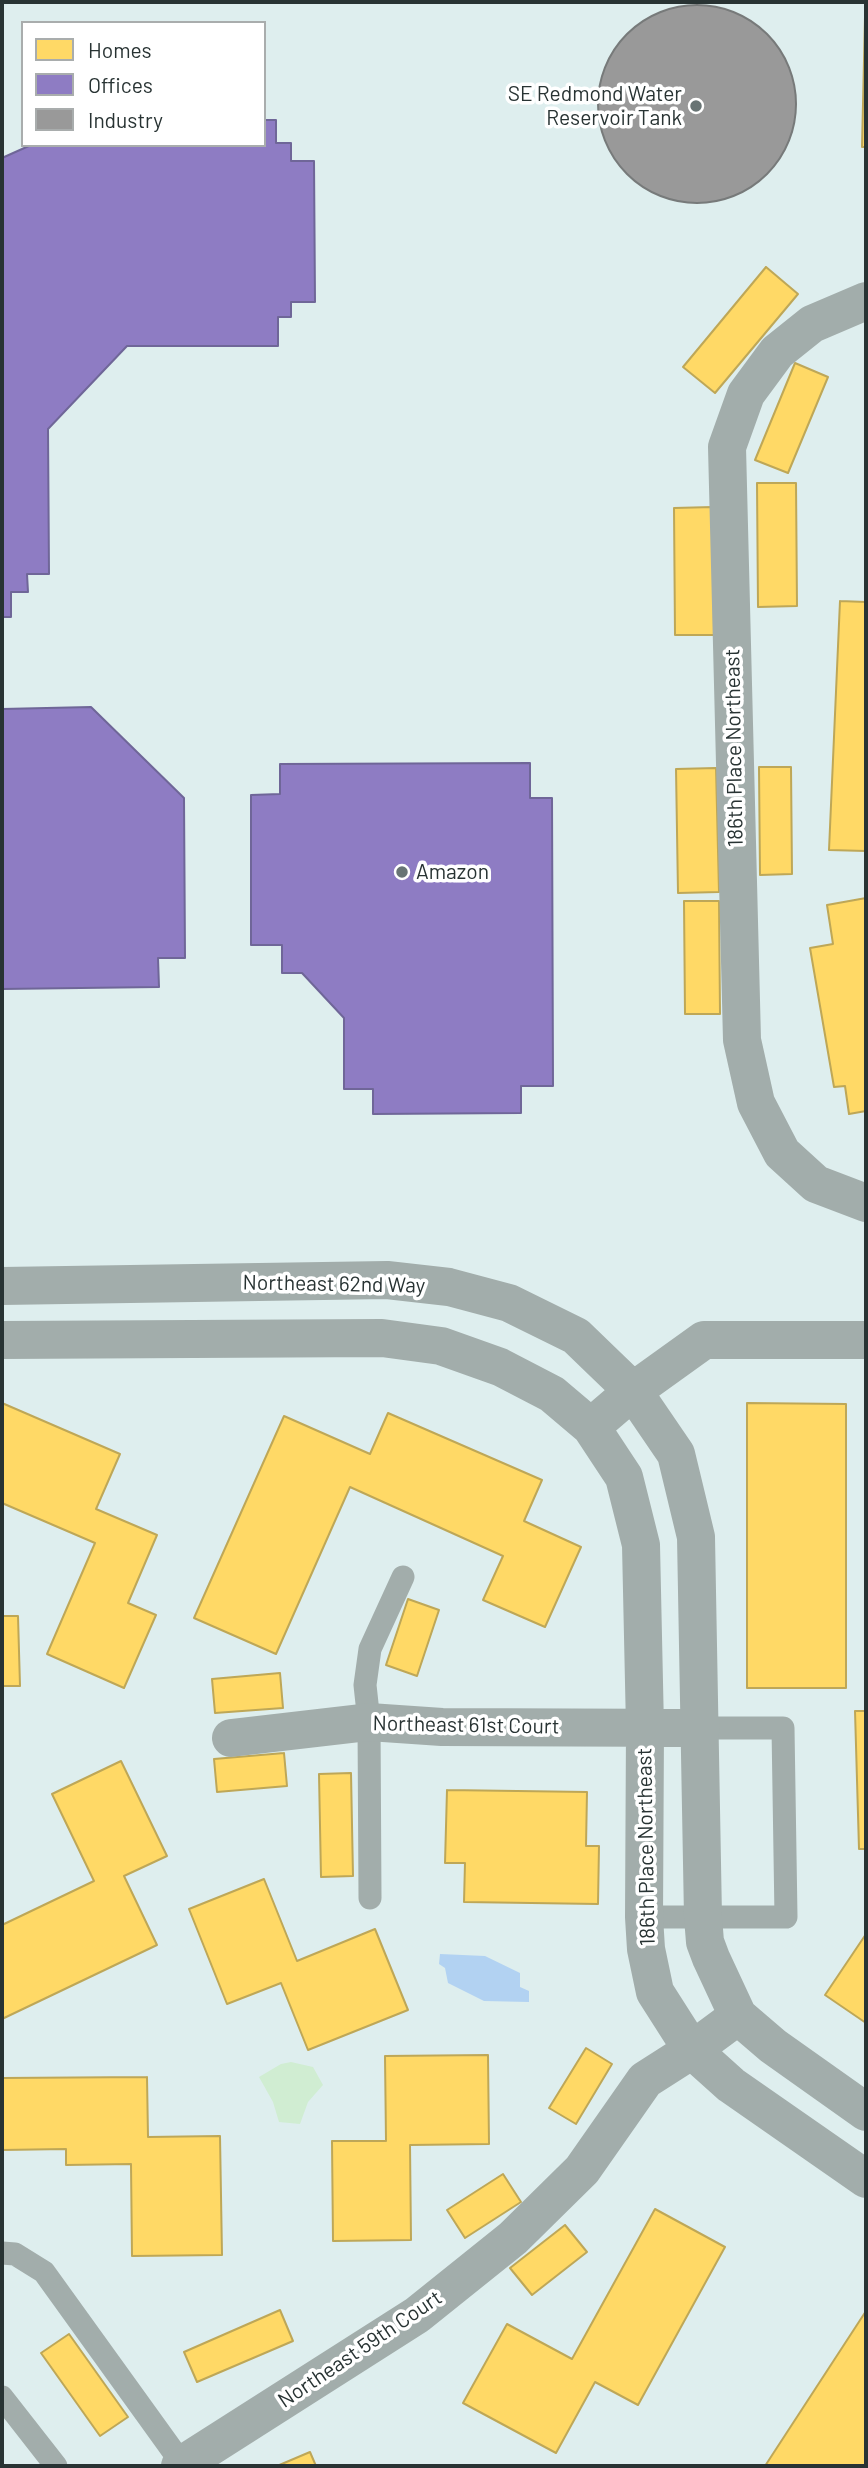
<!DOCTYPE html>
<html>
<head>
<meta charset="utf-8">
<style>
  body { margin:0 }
  #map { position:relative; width:868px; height:2468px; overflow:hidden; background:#deeeee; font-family:Barlow,sans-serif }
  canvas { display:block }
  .frame { position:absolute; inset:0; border:4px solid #283333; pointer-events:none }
  .legend { position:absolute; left:21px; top:21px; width:245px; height:126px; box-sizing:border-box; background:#fff; border:2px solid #a9adad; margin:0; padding:9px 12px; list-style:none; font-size:21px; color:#283333 }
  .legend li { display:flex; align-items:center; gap:14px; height:35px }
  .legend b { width:35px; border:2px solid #a9adad }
</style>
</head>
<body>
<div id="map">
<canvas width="868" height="2468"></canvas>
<div class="frame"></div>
<ul class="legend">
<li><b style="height:19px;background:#ffd966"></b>Homes</li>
<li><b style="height:19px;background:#8e7cc3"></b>Offices</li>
<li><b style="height:19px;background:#999"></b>Industry</li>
</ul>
</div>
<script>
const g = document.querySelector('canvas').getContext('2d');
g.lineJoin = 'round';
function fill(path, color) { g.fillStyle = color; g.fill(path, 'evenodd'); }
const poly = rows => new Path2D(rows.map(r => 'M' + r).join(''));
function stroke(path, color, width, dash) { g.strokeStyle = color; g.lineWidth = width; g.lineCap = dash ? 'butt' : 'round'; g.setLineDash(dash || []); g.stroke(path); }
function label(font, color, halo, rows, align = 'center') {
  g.font = font + ' Barlow,sans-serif'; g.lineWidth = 7; g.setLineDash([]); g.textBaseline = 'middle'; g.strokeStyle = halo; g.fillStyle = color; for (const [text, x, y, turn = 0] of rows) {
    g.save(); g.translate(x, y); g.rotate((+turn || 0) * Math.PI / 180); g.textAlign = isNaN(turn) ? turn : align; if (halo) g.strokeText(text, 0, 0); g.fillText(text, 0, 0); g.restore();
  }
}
const green = poly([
  [291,2062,313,2067,323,2085,308,2102,300,2124,279,2122,273,2102,259,2077,281,2064]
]);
const water = poly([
  [440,1954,485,1956,520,1973,520,1987,529,1991,529,2002,484,2001,448,1983,445,1968,439,1964]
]);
const homes = poly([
  [865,17,866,17,866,147,862,147,865,17],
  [766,267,798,294,715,393,683,367,766,267],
  [795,363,828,377,788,473,755,460,795,363],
  [757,483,796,483,797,606,758,607,757,483],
  [713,507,714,635,675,635,674,508,713,507],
  [840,601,866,602,866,851,829,850,840,601],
  [759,767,791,767,792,874,760,875,759,767],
  [716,768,719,892,678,893,676,769,716,768],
  [866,898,866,1111,849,1114,845,1086,834,1087,810,948,833,944,827,905,866,898],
  [684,901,719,901,720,1014,685,1014,684,901],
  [2,1403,120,1454,96,1509,157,1535,128,1603,156,1615,124,1688,47,1654,95,1543,2,1503,2,1403],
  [747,1403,846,1404,846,1688,747,1688,747,1403],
  [388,1413,542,1480,524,1521,581,1547,545,1627,483,1600,503,1556,350,1487,276,1654,194,1618,284,1416,370,1454,388,1413],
  [408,1599,439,1610,417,1676,386,1665,408,1599],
  [2,1616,18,1616,20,1686,2,1686,2,1616],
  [280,1673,283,1708,215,1713,212,1679,280,1673],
  [855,1711,866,1711,866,1849,859,1849,855,1711],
  [284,1753,287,1786,217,1792,214,1759,284,1753],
  [121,1761,167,1856,124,1876,157,1945,2,2019,2,1925,94,1881,52,1794,121,1761],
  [351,1773,353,1876,321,1877,319,1774,351,1773],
  [447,1790,587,1792,586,1846,599,1846,598,1904,464,1902,465,1863,445,1863,447,1790],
  [264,1879,297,1961,375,1929,408,2010,308,2050,281,1983,227,2004,189,1909,264,1879],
  [866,1934,866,2023,825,1995,866,1934],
  [586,2048,612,2064,576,2124,549,2108,586,2048],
  [488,2055,489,2144,410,2145,411,2240,333,2241,332,2141,386,2141,385,2056,488,2055],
  [147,2077,148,2137,220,2136,222,2255,132,2256,131,2164,66,2165,66,2149,2,2150,2,2078,147,2077],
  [503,2174,521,2202,465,2238,447,2210,503,2174],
  [655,2209,725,2247,638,2405,595,2382,556,2453,463,2403,507,2324,572,2359,655,2209],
  [565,2225,587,2252,532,2295,510,2268,565,2225],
  [280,2310,293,2341,197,2382,184,2352,280,2310],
  [866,2311,866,2466,765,2466,866,2311],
  [69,2334,128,2417,100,2436,41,2353,69,2334],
  [310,2452,316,2466,277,2466,310,2452]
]);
const offices = poly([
  [264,120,276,120,276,143,291,143,291,161,314,161,315,302,291,302,291,317,278,317,278,346,127,346,48,429,49,574,27,574,28,592,11,592,11,617,2,617,2,158,31,145,264,145,264,120],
  [91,707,184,798,185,958,158,958,159,987,2,989,2,709,91,707],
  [530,763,530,798,552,798,553,1086,521,1086,521,1113,373,1114,373,1089,344,1089,344,1018,302,973,282,973,282,945,251,945,251,795,280,794,280,764,530,763]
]);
const industry = poly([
  '598 104a99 99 0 1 1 198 0a99 99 0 1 1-198 0Z'
]);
const service = poly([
  [370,1898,369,1722,365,1685,370,1649,403,1577],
  [644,1917,786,1917,783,1728,701,1728],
  [2,2253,15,2254,44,2272,183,2465],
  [2,2397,56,2466]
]);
const minor = poly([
  [866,301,812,324,777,352,746,394,727,447,742,1040,756,1103,782,1153,816,1184,866,1203],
  [2,1286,387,1280,449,1287,509,1303,576,1336,633,1391,676,1454,696,1537,703,1917,705,1942,711,1958,738,2016,773,2046,866,2112],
  [2,1340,382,1338,441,1346,500,1367,552,1394,591,1427,624,1477,641,1545,645,1728,644,1917,646,1949,655,1992,692,2050,731,2085,866,2179],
  [591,1427,633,1391,704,1340,866,1340],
  [231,1738,369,1722,442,1727,701,1728],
  [180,2466,417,2315,513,2238,582,2170,645,2080,692,2050,738,2016]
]);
const markers = [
  [696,106,7,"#687474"],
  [402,872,7,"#687474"]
];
const poiNames = [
  ["SE Redmond Water",682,94],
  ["Reservoir Tank",682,118],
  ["Amazon",416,872,"left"]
];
const streetNames = [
  ["186th Place Northeast",734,748,-91],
  ["Northeast 62nd Way",334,1284,1],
  ["Northeast 61st Court",466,1725,1],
  ["186th Place Northeast",646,1847,-91],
  ["Northeast 59th Court",360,2349,-34]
];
fill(green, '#d0edd2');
fill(water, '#b2d2f2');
fill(homes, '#ffd966');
stroke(homes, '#bea757', 2);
fill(offices, '#8e7cc3');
stroke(offices, '#6f6698', 2);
fill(industry, '#999');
stroke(industry, '#777a7a', 2);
stroke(service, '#a2adab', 23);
stroke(minor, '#a2adab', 38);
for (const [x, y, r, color] of markers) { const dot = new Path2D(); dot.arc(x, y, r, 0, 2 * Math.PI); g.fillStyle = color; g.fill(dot); stroke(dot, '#fff', 2.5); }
label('21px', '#283333', '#fff', poiNames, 'right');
label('21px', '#283333', '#fff', streetNames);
</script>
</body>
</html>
